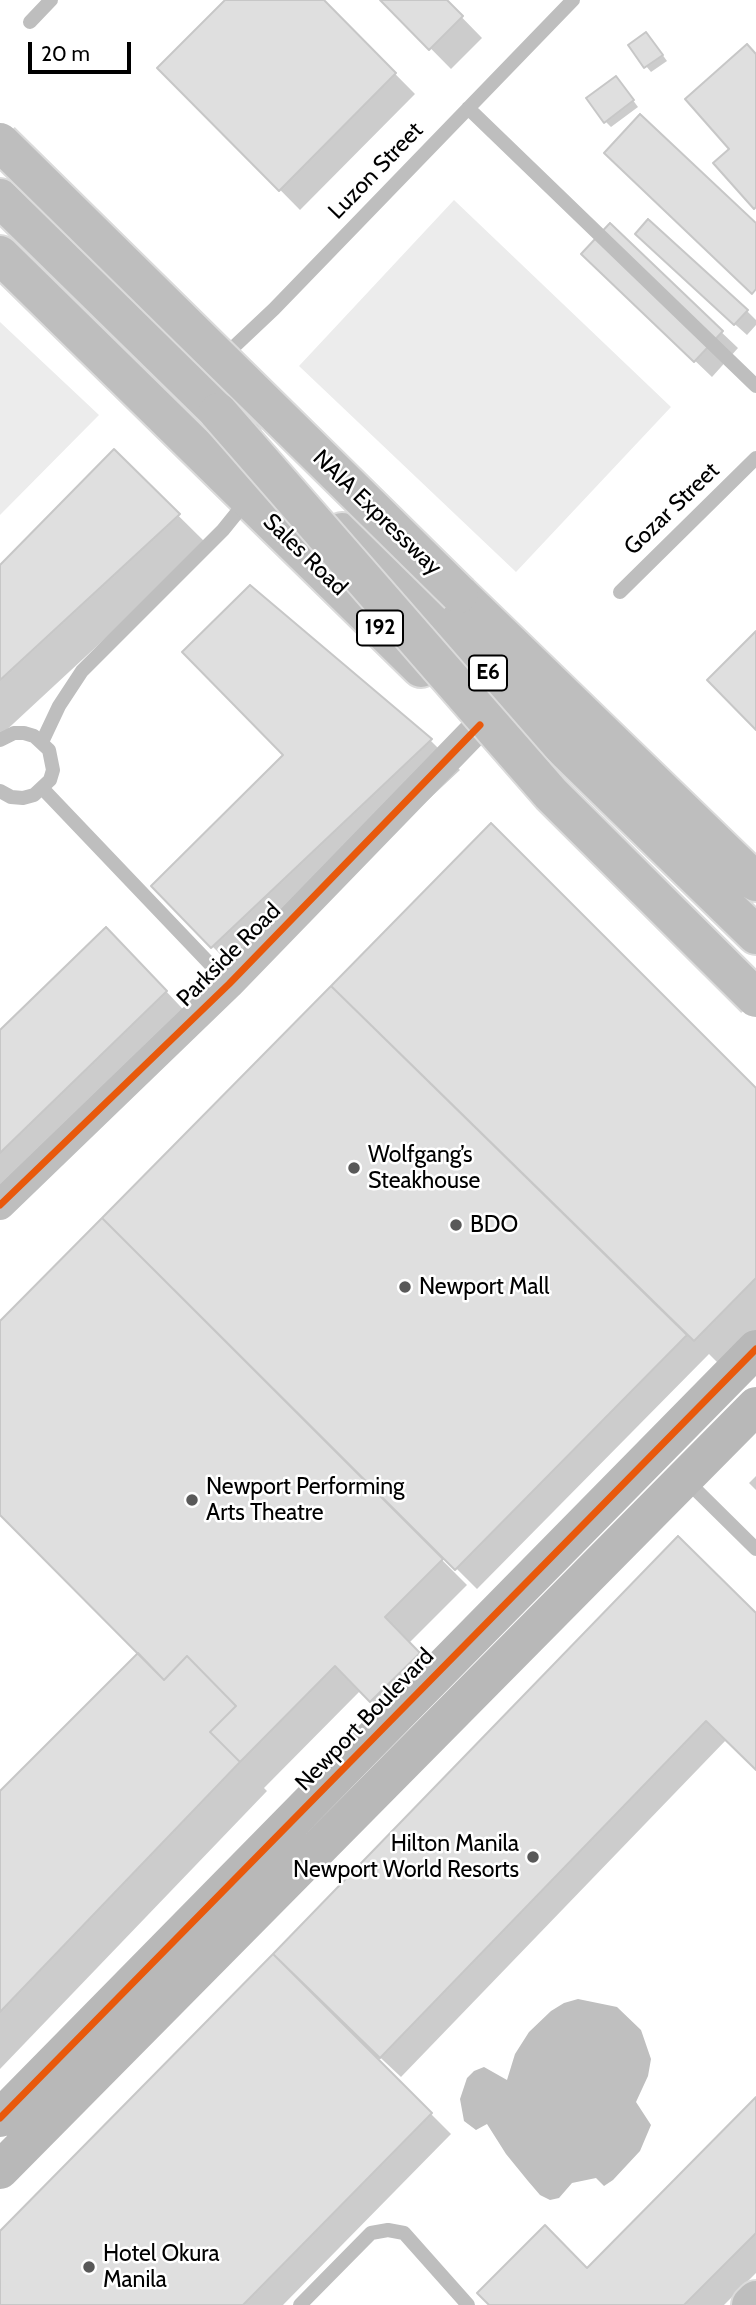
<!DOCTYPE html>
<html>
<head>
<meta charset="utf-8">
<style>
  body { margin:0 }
  #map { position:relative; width:756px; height:2305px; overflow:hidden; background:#fff; font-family:Cabin,sans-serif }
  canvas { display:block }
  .scale { position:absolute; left:28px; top:42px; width:103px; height:32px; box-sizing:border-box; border:4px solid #000; border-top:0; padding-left:9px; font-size:21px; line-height:24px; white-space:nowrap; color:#000; -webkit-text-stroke:5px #fff; paint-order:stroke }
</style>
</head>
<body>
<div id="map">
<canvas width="756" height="2305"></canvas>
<div class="scale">20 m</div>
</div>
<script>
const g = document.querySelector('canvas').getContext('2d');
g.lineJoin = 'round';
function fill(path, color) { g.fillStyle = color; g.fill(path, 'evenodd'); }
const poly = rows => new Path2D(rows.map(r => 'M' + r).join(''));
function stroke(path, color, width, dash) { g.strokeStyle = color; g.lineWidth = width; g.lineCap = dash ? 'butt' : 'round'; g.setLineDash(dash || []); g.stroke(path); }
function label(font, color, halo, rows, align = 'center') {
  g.font = font + ' Cabin,sans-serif'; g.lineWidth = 5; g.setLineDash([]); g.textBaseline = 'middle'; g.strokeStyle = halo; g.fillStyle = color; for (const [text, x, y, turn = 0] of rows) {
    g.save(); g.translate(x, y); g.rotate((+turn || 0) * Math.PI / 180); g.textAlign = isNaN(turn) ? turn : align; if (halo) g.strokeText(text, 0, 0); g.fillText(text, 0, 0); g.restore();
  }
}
const green = poly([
  [454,200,671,407,516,572,299,366],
  [0,322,99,415,0,515]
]);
const water = poly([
  [578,1999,617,2007,641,2030,651,2059,648,2076,636,2102,651,2125,640,2151,613,2180,604,2186,596,2178,572,2183,559,2198,550,2200,540,2195,528,2181,506,2154,487,2124,476,2130,464,2121,460,2099,467,2078,474,2071,484,2067,507,2080,515,2054,529,2032,551,2011,564,2003]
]);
const shadow = poly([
  [227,0,322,0,415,94,300,210,160,68],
  [383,0,445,0,482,38,451,69],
  [651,39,667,61,651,72,646,66],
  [621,84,638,107,611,127,606,122],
  [610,226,738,348,712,377,600,270],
  [648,246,747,311,756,320,756,325,747,335],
  [114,452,207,544,0,736,0,568],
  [250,588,431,741,460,770,241,975,212,946,285,755],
  [135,958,194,1021,0,1211,0,1033],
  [331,988,338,995,340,992,756,1091,756,1334,723,1368,709,1354,477,1589,126,1239,124,1242,467,1585,409,1643,444,1679,397,1726,361,1690,264,1788,267,1791,0,2069,0,1794,140,1653,0,1513,0,1324],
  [756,1476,756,1490,749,1483],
  [678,1538,756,1616,756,1768,727,1739,401,2077,367,2045,365,2048,451,2134,283,2305,0,2305,0,2234,274,1955],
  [756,2100,756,2273,724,2305,491,2305,587,2270]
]);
const building = poly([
  [225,0,324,0,396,73,279,191,157,68,225,0],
  [380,0,447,0,463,16,429,50,380,0],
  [646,32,663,55,644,68,628,45,646,32],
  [747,44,756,54,756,207,754,209,713,163,729,149,685,99,747,44],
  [616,76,634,100,604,123,586,98,616,76],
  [640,114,756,223,756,289,752,294,604,153,640,114],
  [648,219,748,310,734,325,635,234,648,219],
  [610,223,723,331,694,362,581,254,610,223],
  [114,449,180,514,0,680,0,565,114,449],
  [250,585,432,739,211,948,151,886,283,755,182,652,250,585],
  [756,631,756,730,707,680,756,631],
  [491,823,756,1088,756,1278,694,1341,331,986,491,823],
  [106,927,167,991,0,1153,0,1030,106,927],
  [331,986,687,1335,455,1570,102,1218,331,986],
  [102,1218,443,1559,385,1617,420,1653,370,1702,335,1666,240,1762,210,1732,236,1706,187,1656,164,1680,0,1515,0,1321,102,1218],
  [678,1536,756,1613,756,1770,706,1721,380,2058,273,1954,678,1536],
  [138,1653,164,1680,187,1656,236,1706,210,1732,240,1762,0,2012,0,1791,138,1653],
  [273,1954,432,2113,243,2305,0,2305,0,2231,273,1954],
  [756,2097,756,2233,684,2305,489,2305,477,2293,545,2225,587,2268,756,2097]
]);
const lane = poly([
  [30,22,51,0],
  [468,108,756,386],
  [221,359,274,309,573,0],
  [620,592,756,458],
  [0,740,14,733,24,733,34,736,49,750,53,770,50,780,34,795,23,798,11,797,0,791],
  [42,742,59,706,82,671,223,530,248,499],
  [43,789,229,984],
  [686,1480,756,1549],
  [300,2305,371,2233,388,2230,404,2233,468,2305]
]);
const street = poly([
  [0,1205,229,984,480,725]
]);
const secondary = poly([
  [0,2118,756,1349],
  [0,2170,756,1406]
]);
const primary = poly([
  [0,255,421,668],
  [751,2305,756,2300]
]);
const highway = poly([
  [0,198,241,434],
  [342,532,756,935],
  [459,594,756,882]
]);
const highwayBridge = poly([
  [0,142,459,594],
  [218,412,551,794,756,998]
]);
const cycleway = poly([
  [0,1205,229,984,480,725],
  [0,2118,756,1349]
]);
const markers = [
  [354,1168,7,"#595959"],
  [456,1225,7,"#595959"],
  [405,1287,7,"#595959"],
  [192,1500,7,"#595959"],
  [533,1857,7,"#595959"],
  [89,2267,7,"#595959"]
];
const shields = [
  [380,628,46],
  [488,673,38]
];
const shieldNames = [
  ["192",380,628],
  ["E6",488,673]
];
const streetNames = [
  ["Luzon Street",376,171,-46],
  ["Gozar Street",672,509,-44],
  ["NAIA Expressway",377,513,44],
  ["Sales Road",305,555,44],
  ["Parkside Road",229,955,-45],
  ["Newport Boulevard",365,1720,-46]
];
const poiNames = [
  ["Wolfgang’s",368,1155],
  ["Steakhouse",368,1181],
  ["BDO",470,1225],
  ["Newport Mall",419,1287],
  ["Newport Performing",206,1487],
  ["Arts Theatre",206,1513],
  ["Hilton Manila",519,1844,"right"],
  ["Newport World Resorts",519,1870,"right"],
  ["Hotel Okura",103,2254],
  ["Manila",103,2280]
];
fill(green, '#ececec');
fill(water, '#bfbfbf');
fill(shadow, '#0003');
fill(building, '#dfdfdf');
stroke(building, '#c7c7c7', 2);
stroke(primary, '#dbdbdb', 42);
stroke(highway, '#dbdbdb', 42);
stroke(lane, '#bebebe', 14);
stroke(street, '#bebebe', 30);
stroke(secondary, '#b8b8b8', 38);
stroke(primary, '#bebebe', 38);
stroke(highway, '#bebebe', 38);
stroke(highwayBridge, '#dbdbdb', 42, []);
stroke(highwayBridge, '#bebebe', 38);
stroke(cycleway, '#e8590c', 7);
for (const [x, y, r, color] of markers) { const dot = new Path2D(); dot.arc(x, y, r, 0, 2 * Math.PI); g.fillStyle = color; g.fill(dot); stroke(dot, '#fff', 2.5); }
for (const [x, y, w] of shields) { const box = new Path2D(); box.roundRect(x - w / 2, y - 17.5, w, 35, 5); g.fillStyle = '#fff'; g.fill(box); stroke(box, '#000', 2); }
label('bold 21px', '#000', null, shieldNames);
label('23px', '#000', '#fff', streetNames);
label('23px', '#000', '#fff', poiNames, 'left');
</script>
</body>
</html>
